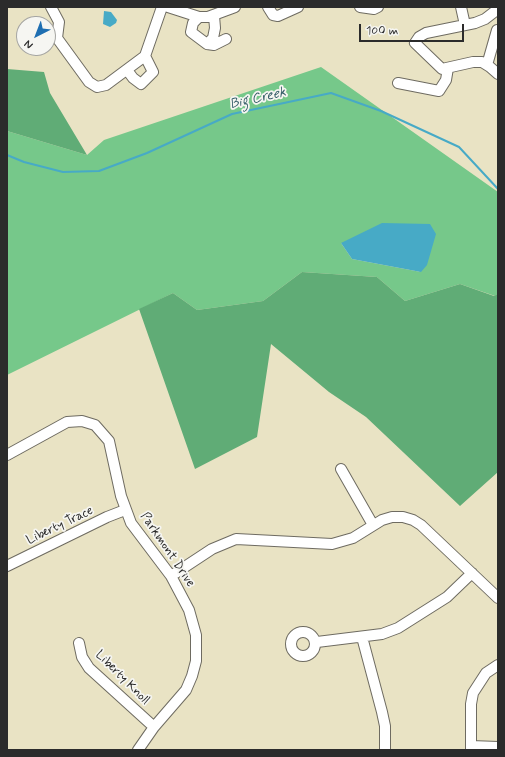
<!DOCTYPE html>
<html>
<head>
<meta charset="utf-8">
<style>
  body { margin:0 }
  #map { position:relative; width:505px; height:757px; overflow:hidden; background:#e9e3c4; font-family:Mynerve,sans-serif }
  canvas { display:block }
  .frame { position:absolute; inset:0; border:8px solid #2b2b2b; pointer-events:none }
  .north { position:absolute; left:16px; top:16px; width:40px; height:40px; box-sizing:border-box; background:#f6f6f2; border:1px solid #a5a5a2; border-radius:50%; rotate:222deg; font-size:11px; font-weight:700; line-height:16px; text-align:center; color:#2b2b2b }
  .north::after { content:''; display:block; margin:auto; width:14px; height:18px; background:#1f6fb2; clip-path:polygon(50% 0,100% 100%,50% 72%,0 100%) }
  .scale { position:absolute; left:359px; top:24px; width:105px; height:18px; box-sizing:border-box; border:2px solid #2b2b2b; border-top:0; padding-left:5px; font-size:12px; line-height:14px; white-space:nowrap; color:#2b2b2b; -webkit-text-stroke:3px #f6f6f2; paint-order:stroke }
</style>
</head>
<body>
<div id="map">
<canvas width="505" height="757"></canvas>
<div class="frame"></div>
<div class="north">N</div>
<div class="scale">100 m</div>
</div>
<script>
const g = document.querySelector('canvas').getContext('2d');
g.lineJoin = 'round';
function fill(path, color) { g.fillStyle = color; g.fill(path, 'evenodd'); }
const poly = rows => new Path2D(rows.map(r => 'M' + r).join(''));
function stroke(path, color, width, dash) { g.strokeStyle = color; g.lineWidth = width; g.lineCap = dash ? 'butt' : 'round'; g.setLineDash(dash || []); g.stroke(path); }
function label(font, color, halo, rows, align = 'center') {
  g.font = font + ' Mynerve,sans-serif'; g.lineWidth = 3.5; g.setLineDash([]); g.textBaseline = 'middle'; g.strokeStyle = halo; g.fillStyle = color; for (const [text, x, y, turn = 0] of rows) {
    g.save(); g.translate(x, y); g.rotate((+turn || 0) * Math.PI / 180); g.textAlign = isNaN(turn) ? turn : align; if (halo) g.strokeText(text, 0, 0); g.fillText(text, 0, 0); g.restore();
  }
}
const green = poly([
  [321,67,498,192,498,294,495,296,460,284,405,301,377,277,302,272,263,301,197,310,173,293,7,375,7,131,87,155,104,140],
  [341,243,421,272,352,259]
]);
const forest = poly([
  [7,69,44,72,50,93,87,155,7,131],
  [302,272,377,277,405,301,460,284,494,296,498,294,498,472,460,506,366,417,329,392,271,344,257,437,195,469,139,309,173,293,197,310,263,301]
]);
const water = poly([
  [104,11,111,12,117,20,116,23,110,27,103,24],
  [382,223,430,224,436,234,427,265,421,272,352,259,341,243]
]);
const stream = poly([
  [7,155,24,162,63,172,99,171,147,153,232,114,331,93,381,111,459,147,498,189]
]);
const minor = poly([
  [51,7,59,22,57,38,89,82,97,87,106,85,145,56,162,7],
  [168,7,199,17,208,17,235,7],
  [268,7,273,15,278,16,298,7],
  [360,7,374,9,378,7],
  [461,7,465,25],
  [498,9,485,19,475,23,426,33,419,37,415,43,442,69,473,62,482,62,490,67,498,74],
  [199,17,193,23,191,32,207,44,213,38,215,28,214,16],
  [207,44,214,45,226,39],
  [487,65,497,30],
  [127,70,133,78,141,84,153,72,145,56],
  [398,83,439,91,446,80,448,68],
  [7,455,67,422,82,421,95,425,109,441,121,496,131,523,171,576,189,610,196,635,196,661,192,676,186,690,154,727,138,750],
  [341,469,373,525],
  [7,566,107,517,125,510],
  [171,576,212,549,236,539,332,544,353,538,382,520,392,517,403,517,413,520,421,525,498,598],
  '291 644a12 12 0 1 1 24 0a12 12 0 1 1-24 0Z',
  [362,637,382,712,385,726,385,750],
  [317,642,382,634,398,628,447,597,472,573],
  [79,643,82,657,89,668,154,727],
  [471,746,498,747],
  [471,750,471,704,473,693,486,673,498,665]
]);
const streetNames = [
  ["Liberty Trace",60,526,-26],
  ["Parkmont Drive",167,550,56],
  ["Liberty Knoll",122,678,45]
];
const waterNames = [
  ["Big Creek",258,99,-13]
];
fill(green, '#76c88a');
fill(forest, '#60ac76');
fill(water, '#47aac6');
stroke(stream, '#47aac6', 2);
stroke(minor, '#6e6b61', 12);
stroke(minor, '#fff', 10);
label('13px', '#2b2b2b', '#f6f6f2', streetNames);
label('italic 14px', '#365e69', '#f6f6f2', waterNames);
</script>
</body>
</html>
